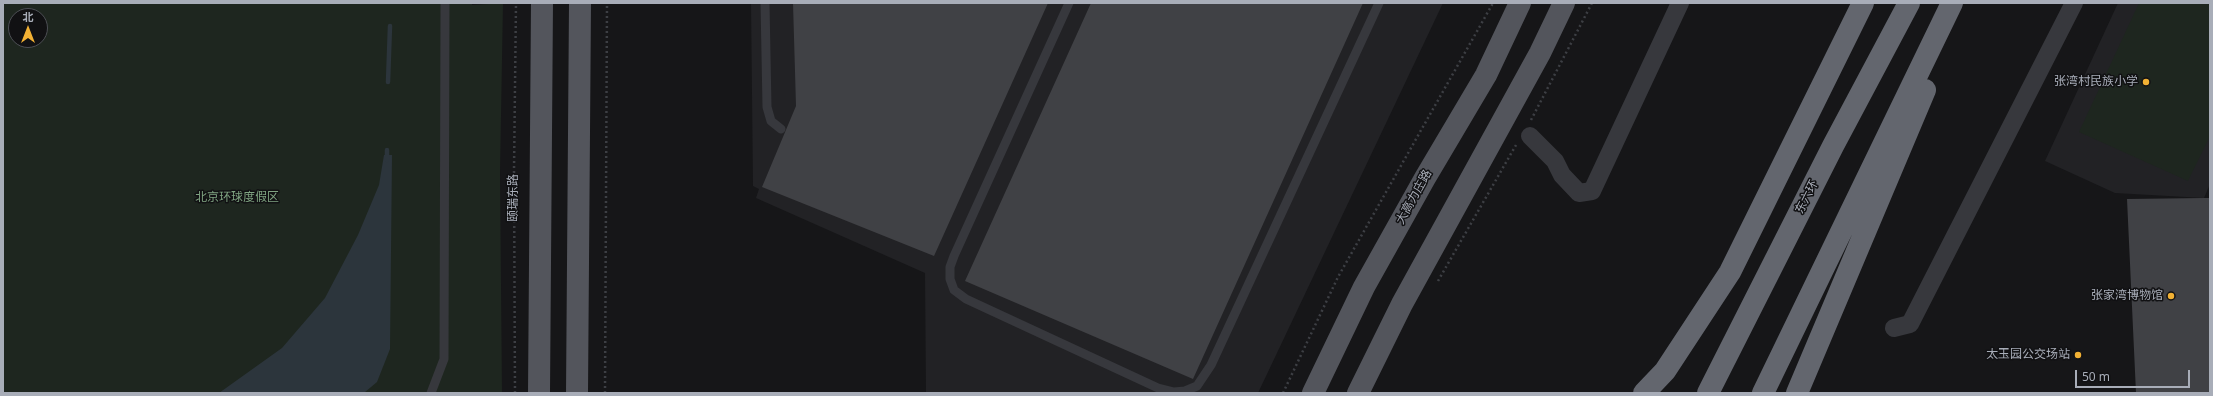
<!DOCTYPE html>
<html>
<head>
<meta charset="utf-8">
<style>
  body { margin:0 }
  #map { position:relative; width:2213px; height:396px; overflow:hidden; background:#161618; font-family:"Noto Sans","Noto Sans SC",sans-serif }
  canvas { display:block }
  .frame { position:absolute; inset:0; border:4px solid #a8adb8; pointer-events:none }
  .north { position:absolute; left:8px; top:8px; width:40px; height:40px; box-sizing:border-box; background:#111113; border:1px solid #4d4f55; border-radius:50%; rotate:0deg; font-size:11px; font-weight:700; line-height:16px; text-align:center; color:#a8adb8 }
  .north::after { content:''; display:block; margin:auto; width:14px; height:18px; background:#f2b134; clip-path:polygon(50% 0,100% 100%,50% 72%,0 100%) }
  .scale { position:absolute; left:2075px; top:370px; width:115px; height:18px; box-sizing:border-box; border:2px solid #a8adb8; border-top:0; padding-left:5px; font-size:12px; line-height:14px; white-space:nowrap; color:#a8adb8; -webkit-text-stroke:3px #111113; paint-order:stroke }
</style>
</head>
<body>
<div id="map">
<canvas width="2213" height="396"></canvas>
<div class="frame"></div>
<div class="north">北</div>
<div class="scale">50 m</div>
</div>
<script>
const g = document.querySelector('canvas').getContext('2d');
g.lineJoin = 'round';
function fill(path, color) { g.fillStyle = color; g.fill(path, 'evenodd'); }
const poly = rows => new Path2D(rows.map(r => 'M' + r).join(''));
function stroke(path, color, width, dash) { g.strokeStyle = color; g.lineWidth = width; g.lineCap = dash ? 'butt' : 'round'; g.setLineDash(dash || []); g.stroke(path); }
function label(font, color, halo, rows, align = 'center') {
  g.font = font + ' "Noto Sans","Noto Sans SC",sans-serif'; g.lineWidth = 3; g.setLineDash([]); g.textBaseline = 'middle'; g.strokeStyle = halo; g.fillStyle = color; for (const [text, x, y, turn = 0] of rows) {
    g.save(); g.translate(x, y); g.rotate((+turn || 0) * Math.PI / 180); g.textAlign = isNaN(turn) ? turn : align; if (halo) g.strokeText(text, 0, 0); g.fillText(text, 0, 0); g.restore();
  }
}
const built = poly([
  [751,3,1443,3,1258,393,926,393,925,273,756,198,759,189,753,186],
  [2118,3,2210,3,2210,184,2204,198,2115,193,2045,161]
]);
const green = poly([
  [3,3,472,3,472,5,503,3,500,173,502,393,3,393],
  [16,16,40,16,40,40,16,40],
  [2139,3,2210,3,2210,136,2188,181,2079,132]
]);
const water = poly([
  [384,155,392,155,390,349,377,382,365,392,360,393,219,393,282,348,325,298,358,235,379,185]
]);
const stream = poly([
  [388,82,390,26],
  [387,160,387,150]
]);
const building = poly([
  [793,3,1048,3,934,256,762,187,796,106],
  [1091,3,1363,3,1193,379,965,281],
  [2204,198,2210,198,2210,393,2136,393,2127,199]
]);
const path = poly([
  [1531,120,1592,3],
  [1438,281,1516,145],
  [515,393,514,171,516,3],
  [605,393,607,3],
  [1283,393,1338,277,1493,3]
]);
const lane = poly([
  [765,3,767,107,771,121,781,129],
  [1069,3,954,256,950,267,950,279,954,290,966,299,1158,388,1174,392,1185,391,1197,386,1211,365,1379,3],
  [431,393,444,359,445,3]
]);
const street = poly([
  [1530,136,1555,161,1562,175,1579,193,1592,191,1680,3],
  [1894,328,1910,324,2074,3]
]);
const primary = poly([
  [539,393,542,3],
  [577,393,580,3],
  [1313,393,1364,287,1425,178,1486,75,1520,3],
  [1358,393,1402,304,1540,53,1564,3]
]);
const highway = poly([
  [1644,393,1665,371,1730,272,1863,3],
  [1708,393,1833,146,1909,3],
  [1763,393,1952,3],
  [1797,393,1925,90]
]);
const markers = [
  [2146,82,4,"#f2b134"],
  [2171,296,4,"#f2b134"],
  [2078,355,4,"#f2b134"]
];
const poiNames = [
  ["张湾村民族小学",2138,82],
  ["张家湾博物馆",2163,296],
  ["太玉园公交场站",2070,355]
];
const streetNames = [
  ["大高力庄路",1414,197,-61],
  ["东六环",1807,197,-63],
  ["颐瑞东路",514,198,-90]
];
const parkNames = [
  ["北京环球度假区",237,198]
];
fill(built, '#222225');
fill(green, '#1e261f');
fill(water, '#2c353c');
stroke(stream, '#2c353c', 4.5);
fill(building, '#404145');
stroke(path, '#3d3f44', 2.5, [2, 3]);
stroke(lane, '#37383d', 9);
stroke(street, '#37383d', 18);
stroke(primary, '#53555c', 22);
stroke(highway, '#63666e', 22);
for (const [x, y, r, color] of markers) { const dot = new Path2D(); dot.arc(x, y, r, 0, 2 * Math.PI); g.fillStyle = color; g.fill(dot); stroke(dot, '#111113', 1.5); }
label('12px', '#a8adb8', '#111113', poiNames, 'right');
label('12px', '#a8adb8', '#111113', streetNames);
label('12px', '#7fa381', '#111113', parkNames);
</script>
</body>
</html>
